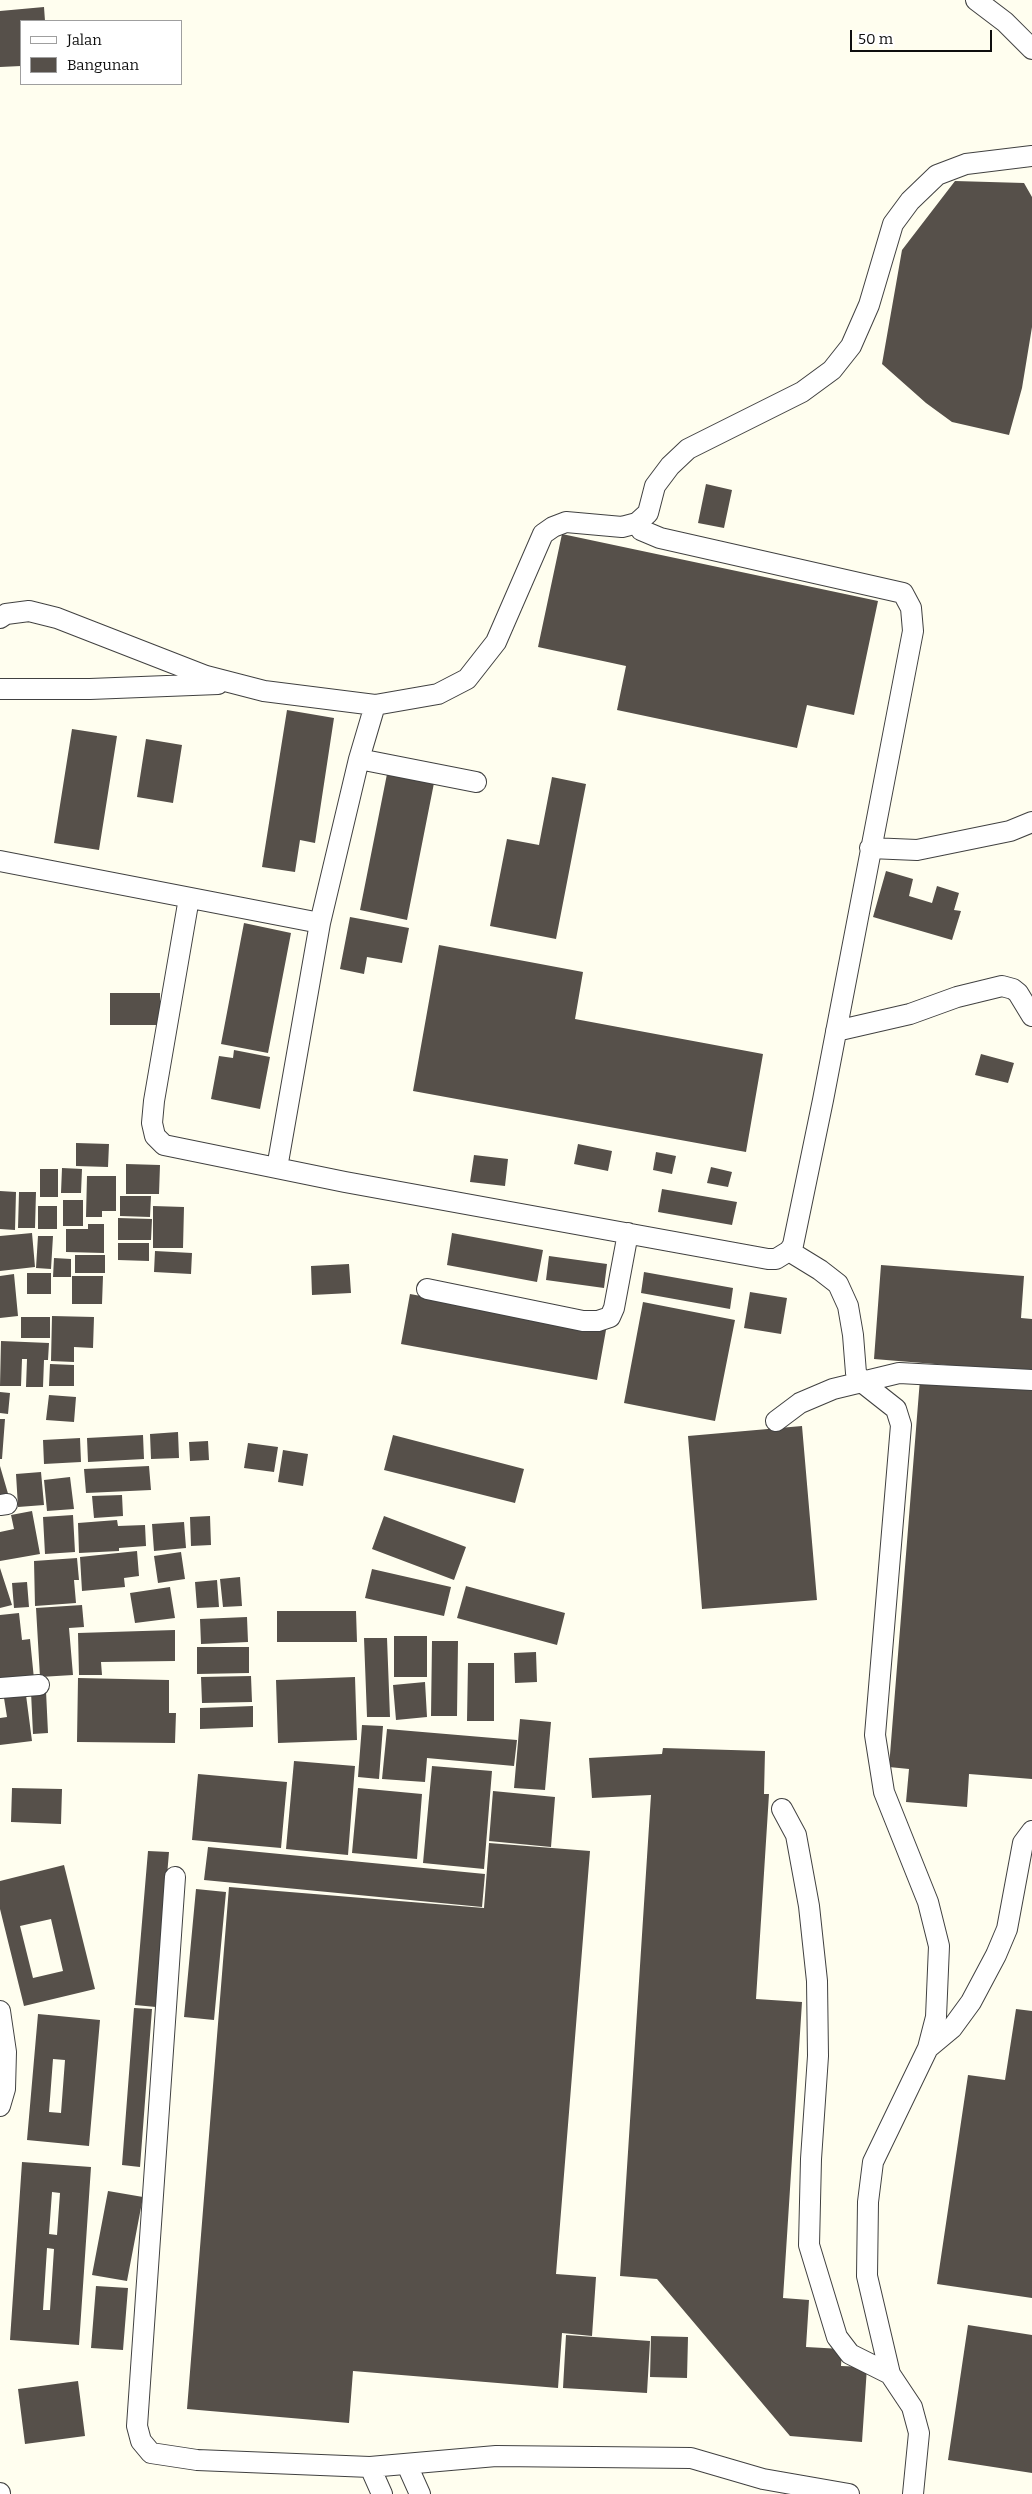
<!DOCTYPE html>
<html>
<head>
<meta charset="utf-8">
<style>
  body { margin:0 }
  #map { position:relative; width:1032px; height:2494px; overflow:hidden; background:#fffeef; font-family:Bitter,serif }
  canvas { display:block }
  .legend { position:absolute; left:20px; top:20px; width:162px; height:65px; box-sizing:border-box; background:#fff; border:1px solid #9f9f9f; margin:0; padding:6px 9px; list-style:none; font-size:15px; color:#0e0e0e }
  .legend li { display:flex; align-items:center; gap:10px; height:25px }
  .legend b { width:25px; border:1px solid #9f9f9f }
  .scale { position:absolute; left:850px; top:30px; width:142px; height:22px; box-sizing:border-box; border:2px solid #0e0e0e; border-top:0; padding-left:6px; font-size:15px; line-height:18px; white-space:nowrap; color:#0e0e0e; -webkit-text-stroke:4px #fff; paint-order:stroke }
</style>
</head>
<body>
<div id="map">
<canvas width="1032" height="2494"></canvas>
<ul class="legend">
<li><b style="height:6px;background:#fff"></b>Jalan</li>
<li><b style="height:14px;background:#56504a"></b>Bangunan</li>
</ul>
<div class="scale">50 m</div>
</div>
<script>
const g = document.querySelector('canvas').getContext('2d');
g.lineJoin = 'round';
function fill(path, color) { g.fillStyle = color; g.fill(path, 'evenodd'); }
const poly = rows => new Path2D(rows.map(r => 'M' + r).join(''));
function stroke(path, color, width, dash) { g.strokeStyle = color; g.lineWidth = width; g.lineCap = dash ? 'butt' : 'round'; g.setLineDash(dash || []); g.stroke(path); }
const building = poly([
  [44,7,45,21,21,21,21,66,0,67,0,11],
  [955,181,1024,183,1032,197,1032,327,1022,388,1009,435,952,422,926,403,882,364,902,250],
  [706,484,732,490,724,528,698,523],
  [562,534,878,601,854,715,807,705,797,748,617,710,626,666,538,647],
  [287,710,334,718,315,843,300,840,295,872,262,867],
  [72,729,117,736,99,850,54,843],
  [146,739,182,745,173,803,137,797],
  [387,774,434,783,407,920,360,910],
  [552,777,586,784,556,939,490,926,507,839,539,845],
  [886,871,913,879,909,896,932,903,937,886,959,893,954,910,961,911,952,940,873,917],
  [350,917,409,928,402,963,367,957,364,974,340,969],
  [244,923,291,933,268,1053,221,1044],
  [439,945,583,972,575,1019,763,1054,746,1152,413,1091],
  [110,993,160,993,160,1025,110,1025],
  [234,1050,270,1057,260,1109,211,1099,219,1056,233,1058],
  [981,1054,1014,1063,1008,1083,975,1075],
  [76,1143,109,1144,108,1167,76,1166],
  [578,1144,612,1151,608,1171,574,1164],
  [656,1152,676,1156,672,1174,653,1170],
  [474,1155,508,1159,505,1186,470,1182],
  [126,1164,160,1165,159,1194,126,1194],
  [711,1167,732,1172,728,1187,707,1183],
  [62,1168,82,1169,81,1193,61,1193],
  [40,1169,58,1169,58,1197,40,1197],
  [87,1176,116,1176,116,1211,102,1211,102,1217,86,1217],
  [662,1189,737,1202,732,1225,658,1212],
  [0,1191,16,1192,15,1230,0,1229],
  [19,1192,36,1192,35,1228,18,1228],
  [120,1196,151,1196,150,1217,120,1216],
  [63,1200,83,1200,83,1226,63,1226],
  [38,1206,57,1206,57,1229,38,1229],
  [153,1206,184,1207,183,1248,153,1248],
  [118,1218,152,1219,151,1240,118,1240],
  [88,1224,104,1224,104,1253,66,1252,66,1229,88,1229],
  [32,1233,35,1267,0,1271,0,1236],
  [452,1233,543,1250,537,1282,447,1265],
  [38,1236,53,1236,51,1269,36,1268],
  [118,1243,149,1243,149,1261,118,1260],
  [155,1251,192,1253,191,1274,154,1272],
  [75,1255,105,1255,105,1273,75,1273],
  [549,1256,607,1264,604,1288,546,1280],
  [54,1258,71,1259,71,1277,53,1277],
  [349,1264,351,1293,312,1295,311,1266],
  [881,1265,1024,1276,1021,1318,1032,1319,1032,1372,874,1359],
  [644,1272,733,1288,730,1309,641,1293],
  [27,1273,51,1273,51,1294,27,1294],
  [14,1274,18,1316,0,1318,0,1276],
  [72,1276,103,1276,102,1304,72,1304],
  [750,1292,787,1298,781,1334,744,1328],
  [410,1294,606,1330,597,1380,401,1344],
  [643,1302,735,1320,715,1421,624,1403],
  [52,1316,94,1317,93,1348,74,1347,74,1362,51,1361],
  [21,1317,50,1317,50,1338,21,1338],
  [1,1341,49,1343,48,1360,44,1360,43,1387,26,1387,27,1359,22,1359,21,1386,0,1386],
  [50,1364,74,1365,74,1386,49,1386],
  [920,1379,1032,1388,1032,1779,969,1774,967,1807,906,1802,909,1769,889,1767],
  [0,1392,10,1393,8,1414,0,1413],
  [49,1395,76,1397,74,1422,46,1420],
  [0,1419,5,1419,2,1459,0,1459],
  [802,1426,817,1600,702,1609,688,1436],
  [178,1432,179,1458,151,1459,150,1434],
  [143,1435,144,1459,88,1462,87,1438],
  [393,1435,524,1469,515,1503,384,1470],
  [80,1438,81,1462,44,1464,43,1440],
  [208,1441,209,1460,190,1461,189,1442],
  [248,1443,278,1447,274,1472,244,1468],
  [283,1450,308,1454,303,1486,278,1482],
  [0,1466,9,1497,0,1500],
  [149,1466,151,1490,86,1493,84,1469],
  [41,1472,44,1505,18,1507,16,1474],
  [70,1477,74,1509,47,1511,44,1480],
  [122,1495,123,1516,94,1518,92,1496],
  [32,1511,40,1554,0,1561,0,1532,14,1529,11,1515],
  [73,1515,75,1552,45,1554,43,1517],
  [210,1516,211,1545,191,1546,190,1517],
  [384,1516,466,1547,454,1580,372,1549],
  [117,1520,118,1526,145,1525,146,1546,119,1548,119,1551,79,1553,78,1523],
  [184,1522,186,1548,154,1551,152,1524],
  [137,1551,139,1576,124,1578,125,1587,82,1591,80,1557],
  [181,1552,185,1579,158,1583,154,1556],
  [77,1558,79,1580,74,1580,76,1603,35,1606,34,1561],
  [0,1568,12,1605,0,1608],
  [372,1569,451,1587,444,1616,365,1598],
  [240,1577,242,1606,223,1607,220,1579],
  [217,1580,219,1607,197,1608,195,1582],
  [27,1582,29,1607,14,1608,12,1583],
  [466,1586,565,1613,557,1645,457,1618],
  [170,1587,175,1618,135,1623,130,1593],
  [82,1605,84,1627,69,1628,73,1675,40,1677,36,1608],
  [277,1611,356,1611,357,1642,277,1642],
  [19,1613,22,1640,30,1639,34,1679,0,1682,0,1615],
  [247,1617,248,1642,201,1644,200,1619],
  [175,1630,175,1661,101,1662,102,1675,79,1675,78,1633],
  [394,1636,427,1636,427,1677,394,1677],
  [364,1638,387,1638,390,1717,367,1717],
  [432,1641,458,1641,457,1716,431,1716],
  [197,1647,249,1647,249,1673,197,1674],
  [536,1652,537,1682,515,1683,514,1653],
  [468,1663,494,1663,494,1721,467,1721],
  [251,1676,252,1702,202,1703,201,1677],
  [355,1677,357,1740,278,1743,276,1680],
  [78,1678,169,1680,169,1713,176,1713,175,1743,77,1742],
  [425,1682,427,1717,396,1720,393,1685],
  [46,1691,48,1733,33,1734,31,1692],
  [26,1695,32,1741,0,1745,0,1718,7,1717,4,1698],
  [253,1706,253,1727,200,1729,200,1708],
  [520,1719,551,1722,545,1790,514,1788],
  [362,1725,383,1726,379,1779,358,1777],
  [387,1729,517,1740,514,1766,427,1758,425,1782,382,1779],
  [663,1748,765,1751,764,1794,769,1794,756,1999,802,2002,783,2298,809,2300,806,2347,842,2349,841,2366,867,2367,862,2442,790,2436,657,2279,620,2276,651,1795,592,1798,589,1758,662,1754],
  [294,1761,355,1766,348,1855,286,1849],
  [432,1766,492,1771,484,1869,423,1863],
  [198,1774,287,1782,281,1848,192,1840],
  [12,1788,62,1789,61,1824,11,1822],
  [358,1788,422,1794,417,1859,352,1853],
  [493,1791,555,1797,551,1847,489,1841],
  [489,1843,590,1851,556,2274,596,2277,592,2336,562,2333,558,2388,353,2371,349,2423,187,2409,229,1887,484,1908],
  [208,1847,485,1874,482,1907,204,1880],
  [148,1851,169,1852,156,2007,135,2005],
  [64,1865,95,1989,24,2006,0,1909,0,1881],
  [51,1919,63,1971,33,1978,20,1926],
  [196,1889,226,1892,214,2020,184,2017],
  [134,2008,152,2009,140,2167,122,2165],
  [1016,2009,1032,2011,1032,2298,937,2284,968,2075,1005,2080],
  [38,2014,100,2020,89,2146,27,2140],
  [53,2059,65,2060,61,2113,49,2112],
  [22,2162,91,2167,79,2345,10,2340],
  [52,2192,60,2193,57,2235,49,2234],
  [47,2248,54,2249,50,2310,43,2310],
  [108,2191,143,2197,127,2281,92,2275],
  [96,2286,128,2288,123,2350,91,2348],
  [968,2325,1032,2335,1032,2473,948,2460],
  [566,2335,650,2341,647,2393,563,2388],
  [651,2336,688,2337,687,2378,650,2377],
  [78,2381,85,2436,25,2444,18,2389]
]);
const minor = poly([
  [976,0,1005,22,1032,49],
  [0,618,6,614,29,611,57,618,206,676,264,691,375,705,438,694,467,679,496,642,543,534,553,527,566,522,622,527,637,523,648,513,655,486,670,466,688,449,802,392,832,370,851,346,869,305,893,224,910,201,937,175,966,164,1032,156],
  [0,689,90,689,218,684],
  [359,759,476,782],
  [870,848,917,850,1010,831,1032,822],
  [0,861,320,923,359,759,375,705],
  [189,898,154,1101,152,1123,155,1136,164,1145,345,1182,768,1259,776,1259,789,1251,793,1245,823,1100,913,631,911,608,903,593,660,538,641,530,637,523],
  [836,1031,910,1014,957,997,1002,986,1013,989,1018,993,1032,1016],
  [277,1168,320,923],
  [789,1251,820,1270,838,1284,848,1306,853,1335,856,1373,863,1383,896,1409,901,1425,875,1735,884,1792,928,1902,939,1946,936,2017,928,2048,873,2162,868,2202,867,2276,890,2374,912,2407,919,2433,913,2494],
  [427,1289,583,1321,598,1321,610,1317,614,1308,628,1233],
  [776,1421,800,1403,833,1389,899,1373,1032,1380],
  [0,1505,7,1504],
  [0,1688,39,1685],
  [782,1809,796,1835,809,1906,817,1981,818,2056,811,2159,809,2245,837,2337,850,2354,890,2374],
  [175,1877,137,2426,141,2441,151,2453,197,2460,370,2467],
  [0,2011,6,2052,5,2089,0,2106],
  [928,2048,952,2028,971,2002,996,1955,1007,1929,1023,1843,1032,1831],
  [407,2465,420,2494],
  [0,2493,0,2494],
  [382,2494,370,2467,496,2456,691,2458,763,2479,849,2494]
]);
fill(building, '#56504a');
stroke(minor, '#414141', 22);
stroke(minor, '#fff', 20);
</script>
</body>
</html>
